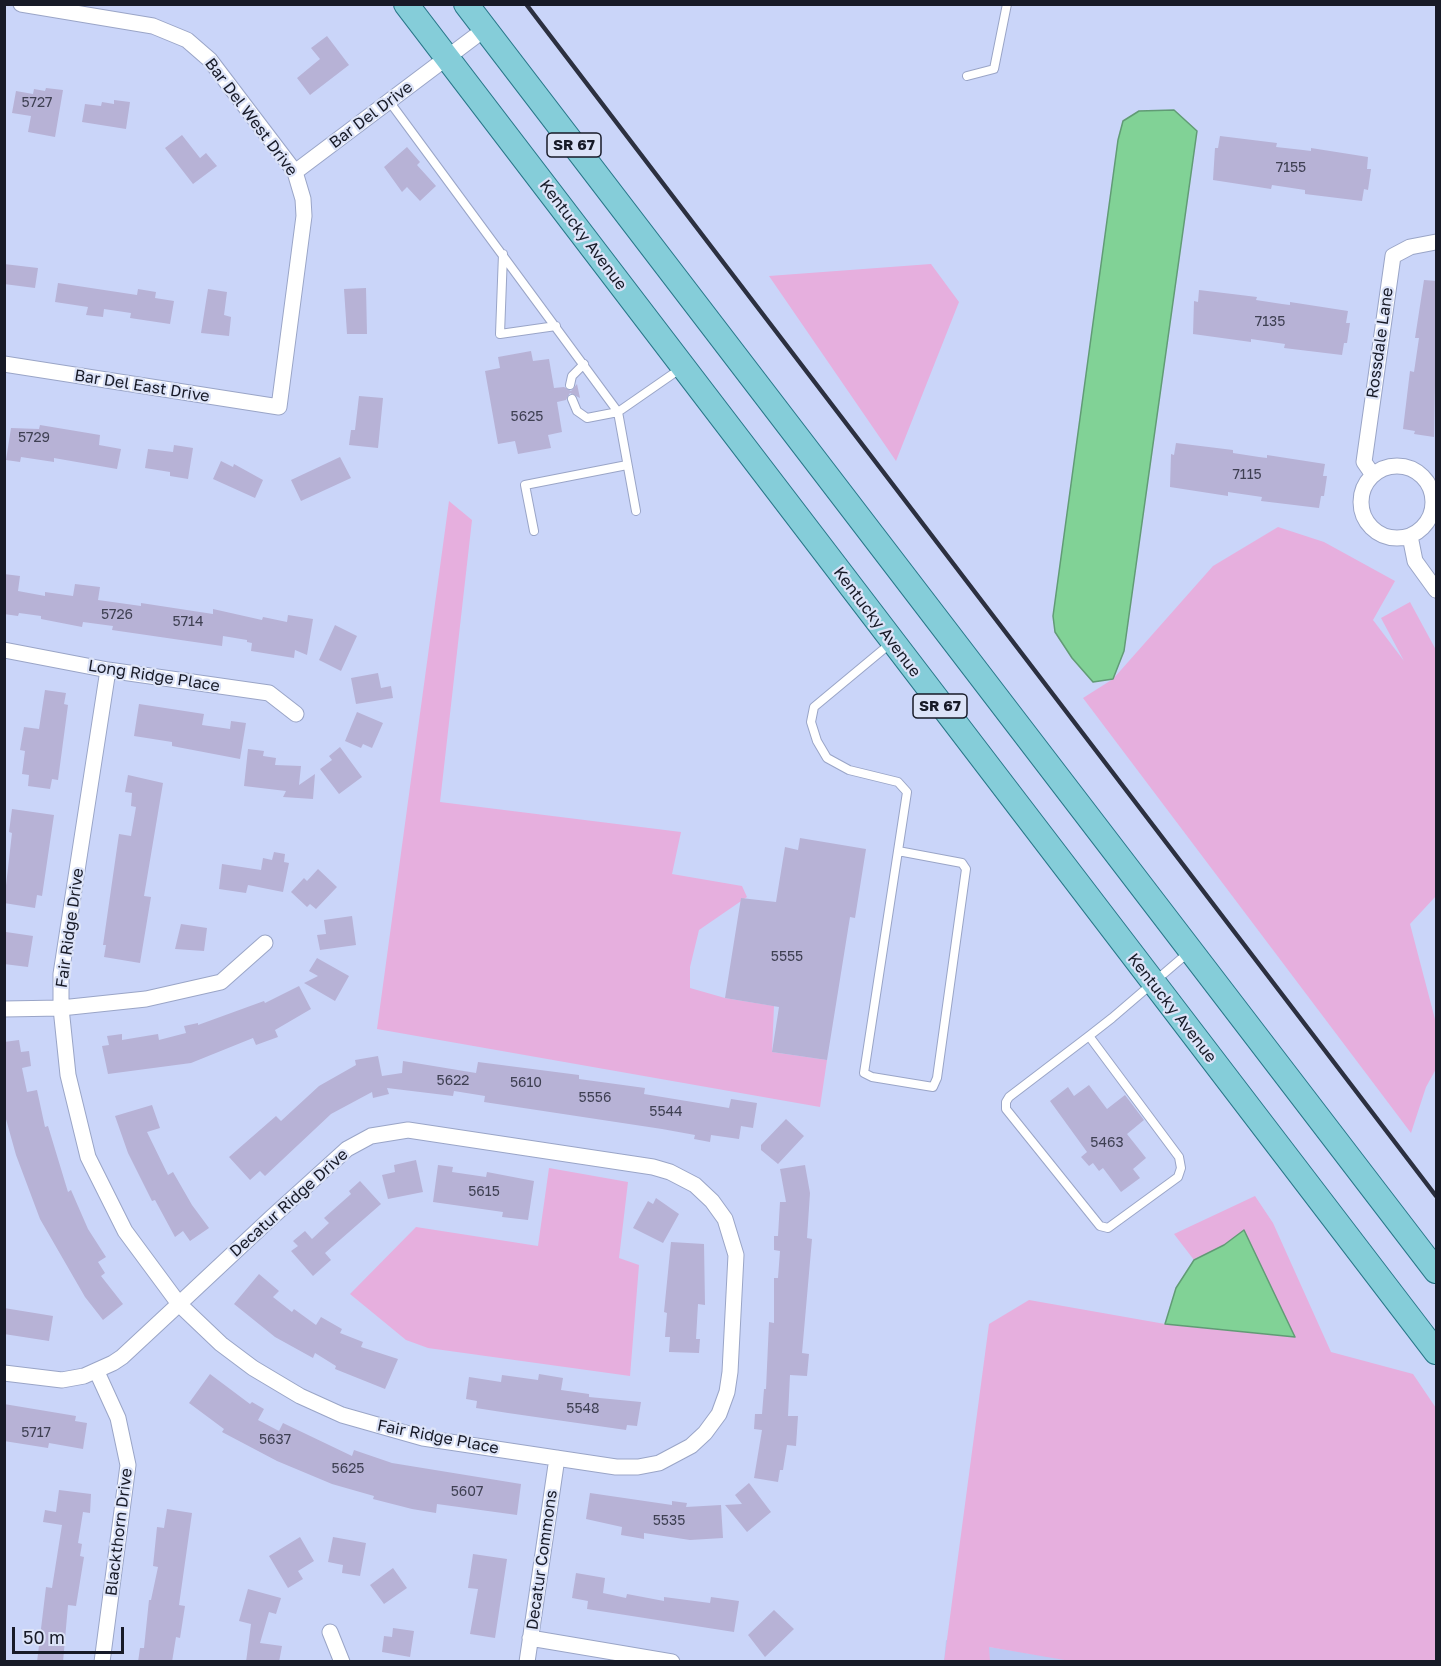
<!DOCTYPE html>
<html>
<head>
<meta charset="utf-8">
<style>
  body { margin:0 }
  #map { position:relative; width:1441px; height:1666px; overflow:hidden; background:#cad5f9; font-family:"Golos Text",sans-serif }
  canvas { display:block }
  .frame { position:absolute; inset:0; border:6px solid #171a27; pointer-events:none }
  .scale { position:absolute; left:12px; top:1627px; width:112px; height:27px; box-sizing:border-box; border:3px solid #171a27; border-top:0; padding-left:8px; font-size:18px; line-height:21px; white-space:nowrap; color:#171a27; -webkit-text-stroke:4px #dce3f8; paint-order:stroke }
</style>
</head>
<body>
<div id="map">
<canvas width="1441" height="1666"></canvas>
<div class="frame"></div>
<div class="scale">50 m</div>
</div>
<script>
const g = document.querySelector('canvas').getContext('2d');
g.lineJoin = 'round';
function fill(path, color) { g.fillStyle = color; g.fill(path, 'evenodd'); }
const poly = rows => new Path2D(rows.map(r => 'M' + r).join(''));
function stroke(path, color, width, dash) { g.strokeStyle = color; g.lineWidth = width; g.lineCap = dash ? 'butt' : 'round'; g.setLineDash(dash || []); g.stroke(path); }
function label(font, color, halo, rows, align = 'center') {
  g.font = font + ' "Golos Text",sans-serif'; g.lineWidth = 4.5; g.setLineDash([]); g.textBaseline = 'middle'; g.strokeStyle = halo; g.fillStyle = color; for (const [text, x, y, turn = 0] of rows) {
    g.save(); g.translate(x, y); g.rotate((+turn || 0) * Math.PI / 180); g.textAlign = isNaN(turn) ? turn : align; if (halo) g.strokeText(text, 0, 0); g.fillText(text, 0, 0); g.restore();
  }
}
const built = poly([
  [946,1640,1076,1661,944,1662]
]);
const green = poly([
  [931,264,959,302,896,461,769,276],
  [449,501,472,520,440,802,681,832,672,874,742,886,747,897,699,930,690,967,690,988,725,998,774,1006,772,1052,827,1060,820,1107,377,1029],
  [1278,527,1324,542,1395,581,1373,620,1404,661,1381,618,1410,602,1436,650,1436,896,1410,924,1436,1023,1436,1069,1426,1087,1411,1133,1083,698,1113,679,1213,566],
  [549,1168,628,1182,619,1258,639,1265,630,1376,428,1348,406,1340,350,1294,416,1227,538,1246],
  [1255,1196,1273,1223,1331,1352,1413,1374,1436,1408,1436,1661,1076,1662,989,1647,990,1661,944,1662,989,1324,1029,1300,1165,1324,1295,1337,1244,1230,1224,1245,1194,1260,1174,1234]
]);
const water = poly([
  [1174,110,1197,131,1124,651,1113,679,1093,682,1072,658,1055,632,1053,616,1118,140,1123,121,1139,111,1174,110],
  [1244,1230,1295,1337,1165,1324,1176,1288,1194,1260,1224,1245,1244,1230]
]);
const building = poly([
  [327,36,349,65,310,95,297,78,320,59,311,48],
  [46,88,63,90,55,137,28,132,31,116,12,113,16,91,33,94,34,89,45,91],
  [114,100,130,102,126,129,82,122,85,104,101,106,102,102,114,104],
  [182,135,200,158,206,153,217,166,193,184,165,148],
  [1220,136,1277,143,1276,147,1303,150,1311,151,1311,148,1368,157,1367,169,1371,169,1368,190,1364,189,1362,201,1305,194,1305,190,1272,185,1271,189,1213,180,1215,148,1218,148],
  [407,147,420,162,417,165,436,186,420,201,407,187,402,192,384,167],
  [4,264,38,268,35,288,4,284],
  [1424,280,1437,281,1434,437,1414,434,1415,431,1403,429,1410,371,1414,372,1419,338,1415,338],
  [58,283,137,295,138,289,156,292,155,298,174,301,170,324,130,318,131,313,104,309,103,317,86,315,88,307,55,302],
  [366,288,367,334,347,334,344,289],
  [208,289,227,292,224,315,231,317,229,336,201,333],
  [1199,290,1257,297,1256,300,1282,304,1290,305,1290,302,1348,311,1346,323,1350,323,1347,343,1344,343,1342,355,1284,348,1285,344,1251,339,1251,342,1193,334,1194,301,1198,302],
  [531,351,533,361,549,359,554,388,564,387,571,391,577,384,580,398,570,393,566,400,557,402,562,432,548,435,551,448,518,454,515,441,498,444,485,371,500,368,498,357],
  [359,396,383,398,378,448,349,445,351,430,355,430],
  [40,425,100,435,99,445,121,449,117,469,54,458,54,462,21,457,20,462,6,460,11,428,39,429],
  [1176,443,1233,450,1233,453,1259,457,1267,458,1267,455,1325,464,1323,476,1327,476,1324,496,1321,496,1319,508,1261,501,1262,497,1228,492,1228,496,1170,487,1171,454,1174,455],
  [174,445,193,448,188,479,170,476,170,472,145,468,148,449,173,452],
  [340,457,351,478,301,501,291,480],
  [221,461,233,467,234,464,263,480,255,498,213,479],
  [4,574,20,576,18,591,45,596,45,592,73,596,75,584,100,587,98,600,141,606,141,603,213,614,213,609,262,620,263,617,287,622,288,615,313,619,307,655,295,650,294,658,251,651,252,643,247,642,247,640,223,636,222,646,112,630,113,626,83,622,82,627,41,619,41,616,19,613,18,616,4,614],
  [335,625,357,636,341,671,319,660],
  [378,673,381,688,391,686,393,698,356,704,351,678],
  [45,690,66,693,64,704,68,705,58,780,52,779,50,789,28,786,29,775,22,774,25,751,20,750,24,727,39,729],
  [139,704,204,714,202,725,230,729,231,721,246,723,240,759,172,746,172,742,134,736],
  [357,712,383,723,372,748,363,744,361,748,345,741],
  [340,747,362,777,339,794,320,769,332,760,329,756],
  [248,749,264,751,263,756,276,758,275,765,301,766,299,785,315,774,313,799,283,797,286,791,244,786],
  [128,775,163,783,144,896,151,897,140,963,104,957,106,945,103,945,119,834,131,836,136,807,131,806,132,793,125,792],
  [12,809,54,815,42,896,37,895,35,908,4,903,12,833,9,832],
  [800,838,866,849,855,918,850,917,827,1060,772,1052,779,1007,725,998,741,898,776,902,785,847,798,850],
  [274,852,285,854,284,862,289,863,283,892,248,885,246,893,219,889,222,864,261,870,263,858,272,860],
  [318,869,337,887,316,909,310,904,307,907,291,892,304,878,307,881],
  [352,916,356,945,320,950,317,935,326,934,324,920],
  [181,924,207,928,204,951,175,949],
  [6,932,33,936,28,967,4,964],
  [317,958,349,976,335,1001,304,983,318,976,309,971],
  [299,986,311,1009,275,1030,278,1037,256,1045,253,1038,191,1063,108,1074,102,1046,109,1045,107,1036,122,1034,122,1040,158,1034,159,1040,186,1033,184,1026,198,1023,198,1025,264,1001,265,1003],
  [19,1040,21,1052,29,1051,31,1066,22,1068,27,1092,37,1090,45,1127,48,1126,68,1192,71,1190,88,1229,106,1257,98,1262,105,1273,101,1276,123,1304,103,1320,85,1297,40,1219,16,1155,4,1112,4,1042],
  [378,1056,382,1076,402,1073,403,1061,476,1073,478,1062,579,1075,579,1079,645,1088,644,1094,729,1108,731,1099,757,1103,753,1128,741,1126,739,1139,711,1135,710,1142,694,1139,695,1135,662,1129,484,1102,485,1096,454,1091,453,1096,387,1088,389,1094,373,1098,372,1092,331,1114,265,1176,260,1171,250,1180,229,1157,276,1116,281,1121,319,1086,356,1065,355,1060],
  [1089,1085,1107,1109,1125,1095,1144,1120,1127,1134,1146,1158,1133,1169,1140,1178,1121,1192,1103,1168,1099,1171,1093,1163,1089,1166,1081,1157,1087,1152,1050,1101,1068,1087,1074,1096],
  [152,1105,160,1128,147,1132,168,1175,173,1172,192,1205,209,1228,190,1241,183,1231,175,1237,155,1200,152,1201,128,1153,115,1116],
  [786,1119,804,1136,778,1164,761,1150,761,1145],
  [416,1160,423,1192,388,1199,382,1175,395,1172,394,1165],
  [438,1165,453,1167,452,1172,486,1177,487,1172,534,1181,528,1220,502,1217,503,1212,433,1202],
  [805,1165,810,1193,807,1238,812,1239,802,1353,809,1354,807,1376,790,1375,788,1416,798,1416,796,1446,787,1445,783,1470,780,1470,778,1482,754,1478,762,1430,754,1429,755,1414,762,1414,764,1389,766,1389,769,1322,774,1323,774,1278,778,1278,780,1251,774,1250,774,1236,778,1236,780,1202,786,1202,780,1169],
  [360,1181,381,1204,325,1253,331,1260,313,1276,291,1251,298,1246,293,1241,305,1231,312,1239,329,1223,324,1218,351,1194,349,1191],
  [656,1198,679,1214,663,1243,633,1228,648,1201,653,1204],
  [671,1242,704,1244,705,1305,698,1304,696,1339,700,1339,699,1353,669,1352,670,1337,665,1337,667,1313,664,1312],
  [259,1274,279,1291,273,1297,292,1312,294,1309,316,1325,321,1317,342,1329,340,1333,363,1342,361,1347,398,1359,385,1389,335,1369,336,1366,315,1353,313,1358,275,1337,234,1304],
  [4,1308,53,1316,49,1341,4,1334],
  [210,1374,250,1404,252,1402,264,1409,258,1420,279,1431,283,1423,352,1456,354,1450,392,1463,521,1484,517,1515,437,1504,436,1513,412,1509,373,1499,374,1496,332,1484,277,1461,222,1432,224,1429,189,1403],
  [539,1374,563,1378,561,1390,589,1394,589,1397,641,1402,637,1426,627,1425,626,1430,508,1413,476,1408,477,1401,466,1399,469,1377,501,1382,502,1375,538,1380],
  [4,1404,76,1416,75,1421,87,1423,83,1449,49,1443,48,1448,4,1441],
  [749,1483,771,1512,747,1532,725,1505,742,1504,735,1495],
  [59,1490,91,1494,90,1513,83,1512,78,1543,82,1544,80,1556,84,1557,76,1606,68,1605,63,1662,37,1662,46,1587,52,1588,62,1525,43,1522,45,1510,56,1512],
  [590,1493,672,1505,672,1501,687,1503,686,1507,721,1505,723,1538,690,1540,644,1533,644,1539,621,1535,622,1527,586,1519],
  [167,1509,192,1513,179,1605,185,1606,180,1638,176,1637,172,1662,138,1662,140,1648,144,1648,149,1600,151,1600,158,1567,153,1566,157,1527,164,1528],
  [300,1537,314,1561,298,1571,303,1579,288,1588,269,1556],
  [333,1537,366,1543,360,1576,342,1573,343,1565,328,1562],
  [473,1554,507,1559,495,1638,470,1634,478,1589,468,1588],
  [393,1568,407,1588,384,1604,370,1585],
  [576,1573,605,1578,603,1593,626,1598,627,1594,664,1601,664,1597,710,1603,711,1597,739,1601,734,1632,587,1609,588,1601,572,1598],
  [248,1589,281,1598,276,1614,269,1612,260,1643,282,1646,279,1662,246,1662,251,1624,239,1621],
  [774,1610,794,1629,765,1657,748,1635],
  [393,1628,414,1631,410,1657,382,1652,384,1636,392,1637]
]);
const lane = poly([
  [967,76,994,69,1007,4],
  [389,101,618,412,680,369],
  [503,254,500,334,556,326],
  [570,385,572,376,584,364],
  [572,399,577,411,587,418,618,412,636,511],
  [534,531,525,485,627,465],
  [891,643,814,707,811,722,817,741,827,758,849,770,898,782,907,792,864,1073,872,1077,933,1087,937,1078,966,869,962,863,898,851],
  [1089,1036,1179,1157,1181,1168,1178,1177,1108,1228,1100,1226,1006,1109,1006,1102,1009,1097,1089,1036,1112,1018,1189,952]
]);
const street = poly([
  [295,172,485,29],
  [4,364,279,407,304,216,303,199,295,172,210,60,187,40,153,26,21,4],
  '1361 502a36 36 0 1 1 72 0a36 36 0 1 1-72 0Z',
  [1373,475,1364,462,1393,256,1410,247,1436,242],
  [1410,536,1415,561,1436,590],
  [4,650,108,670,269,693,296,714],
  [4,1009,61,1008,146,999,221,982,265,943],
  [97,1372,118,1418,128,1465,102,1662],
  [4,1373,62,1380,84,1376,113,1363,122,1357,179,1304,271,1218,347,1149,371,1136,408,1130,653,1167,670,1172,695,1185,712,1201,725,1219,736,1255,730,1372,727,1392,719,1414,705,1433,691,1446,659,1463,638,1467,616,1467,423,1438,342,1415,300,1396,253,1368,221,1344,179,1304,125,1231,88,1157,68,1075,61,1008,61,974,108,670],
  [330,1632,342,1662],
  [530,1638,672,1662],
  [527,1662,557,1458]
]);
const primary = poly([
  [406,4,1436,1352],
  [466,4,1436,1271]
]);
const rail = poly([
  [526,4,1436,1196]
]);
const numberNames = [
  ["5727",37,103],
  ["7155",1291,168],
  ["7135",1270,322],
  ["5625",527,417],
  ["5729",34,438],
  ["7115",1247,475],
  ["5726",117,615],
  ["5714",188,622],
  ["5555",787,957],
  ["5622",453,1081],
  ["5610",526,1083],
  ["5556",595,1098],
  ["5544",666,1112],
  ["5463",1107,1143],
  ["5615",484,1192],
  ["5548",583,1409],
  ["5717",36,1433],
  ["5637",275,1440],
  ["5625",348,1469],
  ["5607",467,1492],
  ["5535",669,1521]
];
const shields = [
  [574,145,54],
  [940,706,54]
];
const shieldNames = [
  ["SR 67",574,145],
  ["SR 67",940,706]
];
const streetNames = [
  ["Bar Del Drive",371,115,-37],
  ["Bar Del West Drive",251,117,53],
  ["Kentucky Avenue",583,235,53],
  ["Rossdale Lane",1380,343,-82],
  ["Bar Del East Drive",142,386,9],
  ["Kentucky Avenue",877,622,53],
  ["Long Ridge Place",154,676,9],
  ["Fair Ridge Drive",70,928,-82],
  ["Kentucky Avenue",1172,1008,52],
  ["Decatur Ridge Drive",289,1203,-42],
  ["Fair Ridge Place",438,1437,11],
  ["Blackthorn Drive",119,1532,-83],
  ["Decatur Commons",542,1560,-82]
];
fill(built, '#bcc9f3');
fill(green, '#e6afde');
fill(water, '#81d296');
stroke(water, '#619b75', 1.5);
fill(building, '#b7b2d6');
stroke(lane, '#9aa5c7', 10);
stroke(street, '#9aa5c7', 17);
stroke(primary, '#29788a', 26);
stroke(lane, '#fff', 8);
stroke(street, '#fff', 15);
stroke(primary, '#85cdd9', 24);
stroke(rail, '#2c3040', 4.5);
label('14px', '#3f4053', null, numberNames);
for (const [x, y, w] of shields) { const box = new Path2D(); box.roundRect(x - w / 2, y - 12, w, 24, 4.5); g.fillStyle = '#dce3f8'; g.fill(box); stroke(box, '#171a27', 1.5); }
label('bold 15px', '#171a27', null, shieldNames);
label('16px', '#171a27', '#dce3f8', streetNames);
</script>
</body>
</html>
